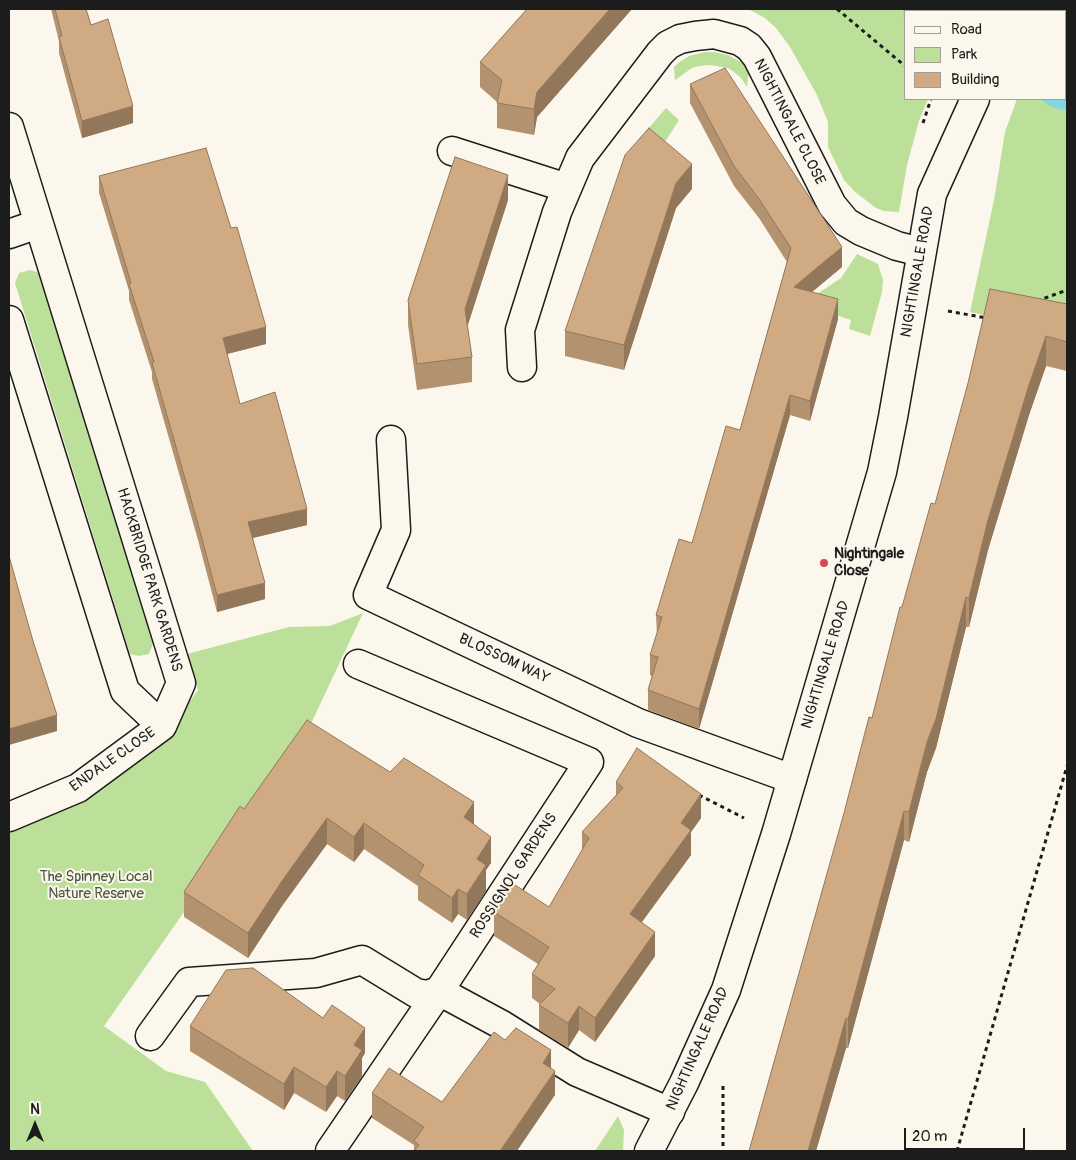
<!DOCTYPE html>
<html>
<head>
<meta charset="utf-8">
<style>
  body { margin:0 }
  #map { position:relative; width:1076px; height:1160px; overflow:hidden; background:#fbf7ec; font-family:Pangolin,sans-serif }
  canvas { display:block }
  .frame { position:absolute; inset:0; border:10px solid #1c1c1c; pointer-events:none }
  .legend { position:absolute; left:904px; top:10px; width:162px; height:90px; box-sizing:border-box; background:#fbf7ec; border:1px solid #a29f99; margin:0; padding:6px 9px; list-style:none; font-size:15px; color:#1c1c1c }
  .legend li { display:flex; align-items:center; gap:10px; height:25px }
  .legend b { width:25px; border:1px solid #a29f99 }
  .north { position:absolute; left:10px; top:1100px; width:50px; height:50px; -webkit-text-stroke:4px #fbf7ec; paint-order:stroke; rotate:0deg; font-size:14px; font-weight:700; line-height:20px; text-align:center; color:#1c1c1c }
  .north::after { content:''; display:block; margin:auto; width:18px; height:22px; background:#1c1c1c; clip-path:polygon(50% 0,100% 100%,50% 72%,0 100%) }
  .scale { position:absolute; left:904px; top:1128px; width:121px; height:22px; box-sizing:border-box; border:2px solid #1c1c1c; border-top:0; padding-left:6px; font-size:15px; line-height:18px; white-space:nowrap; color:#1c1c1c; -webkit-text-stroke:4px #fbf7ec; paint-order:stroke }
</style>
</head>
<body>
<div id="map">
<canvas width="1076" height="1160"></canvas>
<div class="frame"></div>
<ul class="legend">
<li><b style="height:6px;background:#fbf7ec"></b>Road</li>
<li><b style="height:14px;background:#bce09a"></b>Park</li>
<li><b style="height:14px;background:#d0aa82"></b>Building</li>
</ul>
<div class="north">N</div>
<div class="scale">20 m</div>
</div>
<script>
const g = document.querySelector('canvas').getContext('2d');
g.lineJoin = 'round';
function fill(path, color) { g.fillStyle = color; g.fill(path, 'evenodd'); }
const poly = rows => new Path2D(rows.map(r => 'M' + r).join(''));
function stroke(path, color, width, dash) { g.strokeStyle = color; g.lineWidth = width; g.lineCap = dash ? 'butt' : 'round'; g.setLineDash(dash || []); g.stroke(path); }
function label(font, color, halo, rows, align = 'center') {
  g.font = font + ' Pangolin,sans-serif'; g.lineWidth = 4; g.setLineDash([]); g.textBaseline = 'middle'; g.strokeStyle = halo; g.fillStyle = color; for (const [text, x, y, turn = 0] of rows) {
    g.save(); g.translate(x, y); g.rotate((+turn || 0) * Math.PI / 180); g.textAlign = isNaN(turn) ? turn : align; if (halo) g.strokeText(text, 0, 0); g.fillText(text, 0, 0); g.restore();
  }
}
const green = poly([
  [748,9,966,9,965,11,905,11,905,99,928,99,919,121,907,165,899,212,884,211,876,208,855,192,844,180,828,147,828,122,817,95,790,47,776,28,765,18],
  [1059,9,1067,9,1067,332,970,312,994,200,1005,132,1017,99,1065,99,1065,11,1057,11],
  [705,52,714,52,728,55,748,66,749,70,747,87,741,78,734,72,728,68,710,65,699,66,692,68,675,80,674,67,678,63,689,56],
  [666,108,679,120,658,153,636,143],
  [857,254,878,264,883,280,882,292,870,336,849,329,851,320,814,308,817,294,841,278],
  [30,270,40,273,153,644,149,654,139,656,130,654,15,283,19,273],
  [363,613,300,747,104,1026,166,1071,205,1082,253,1151,9,1151,9,828,165,735,198,690,187,654,289,627,330,626],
  [618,1116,624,1130,623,1151,595,1151]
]);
const river = poly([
  [939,9,941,11],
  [1065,73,1067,74]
]);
const path = poly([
  [837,9,905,66],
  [923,123,931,99],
  [1037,301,1067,290],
  [948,311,986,318],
  [699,795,744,818],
  [723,1086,723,1151],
  [957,1151,1067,766]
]);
const minor = poly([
  [9,127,181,683,162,726,78,788,9,817],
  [452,151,567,188],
  [9,234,38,224],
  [9,320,125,691,162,726],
  [522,367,520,330,557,212,580,158,660,53,668,45,680,39,695,36,714,34,740,41,749,47,757,57,832,205,846,222,861,231,897,246,921,252],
  [391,440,396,530,368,595,638,723,792,779],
  [150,1036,189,982,316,973,362,960,416,993,427,995,439,991,502,1025,577,1072,670,1112],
  [330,1151,439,991,589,762,358,664]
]);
const secondary = poly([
  [1012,11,1014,9],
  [649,1151,684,1083,726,990,776,834,882,472,893,417,932,194,975,99]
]);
const wall = poly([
  [51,9,86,9,91,25,133,123,82,138,59,53,59,41],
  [527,9,632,9,537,117,534,135,497,128,497,102,480,87,480,62],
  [690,84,842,267,812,292,838,319,810,421,790,415,699,729,648,710,648,690,652,676,650,675,650,655,657,635,656,615,692,543,740,430,787,262,759,218,734,186,690,103],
  [99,176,266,344,227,354,240,404,307,525,253,538,265,599,217,612,198,540,152,379,152,372,129,300,129,291,99,193],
  [692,189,676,208,624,370,565,356,565,331],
  [508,200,467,327,472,357,472,382,417,390,408,325,408,300],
  [1067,304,1067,371,1046,366,1029,415,988,550,969,627,966,627,936,748,927,772,909,842,904,840,848,1048,846,1048,816,1151,749,1151,872,718,902,607,935,504],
  [616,782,701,818,691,832,691,855,642,922,655,956,595,1042,579,1030,568,1048,539,1030,539,1005,540,1004,532,998,532,974,538,964,494,936,494,912,549,907,582,850,582,832,616,795],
  [244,809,474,825,491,863,486,870,486,891,467,920,458,914,452,923,418,900,418,886,364,849,354,862,327,844,282,906,248,958,184,917,184,892],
  [190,1026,365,1053,362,1058,362,1076,345,1101,337,1096,326,1112,294,1093,284,1110,190,1051],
  [551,1068,555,1095,414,1151,414,1145,372,1118,372,1093,442,1102]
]);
const shadedWall = poly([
  [610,9,632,9,537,117,534,135,534,109,537,92],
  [133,106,133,123,82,138,82,121],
  [692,164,692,189,676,208,624,370,624,345,676,183],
  [508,175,508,200,465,334,465,309],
  [842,247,842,267,794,307,794,287],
  [838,299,838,319,810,421,810,401],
  [266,327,266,344,223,355,223,338],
  [1046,336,1046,366,1029,415,988,550,969,627,969,598,988,520,1029,385],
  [790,395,790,415,699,729,699,709],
  [307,509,307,525,248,539,248,522],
  [265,583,265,599,217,612,217,595],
  [966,597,966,627,936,748,927,772,909,842,909,812],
  [57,715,57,731,9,745,9,729],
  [701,794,701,818,691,832,691,855,630,938,630,914,681,823],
  [474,802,474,827,464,817],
  [904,811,904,840,848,1048,848,1019],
  [327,818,327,844,282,906,248,958,248,933,282,881],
  [364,823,364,849,354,862,354,837],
  [491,837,491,863,486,870,486,891,467,920,467,894,477,859],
  [458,889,458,914,452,923,452,898],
  [655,932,655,956,595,1042,595,1018],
  [579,1006,579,1030,568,1048,568,1023],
  [846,1018,846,1048,816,1151,808,1151],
  [365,1028,365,1053,362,1058,362,1076,345,1101,345,1076,354,1045],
  [551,1050,551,1074,543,1063],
  [294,1067,294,1093,284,1110,284,1084],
  [337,1071,337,1096,326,1112,326,1087],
  [555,1071,555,1095,517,1151,500,1151]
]);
const building = poly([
  [55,9,86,9,91,25,108,19,133,106,82,121,59,37,62,36,55,9],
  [527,9,610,9,537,92,534,109,497,103,502,80,480,62,527,9],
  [725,68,842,247,794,287,838,299,810,401,790,395,699,709,648,690,658,657,650,655,662,617,656,615,679,539,692,543,726,426,740,430,791,248,759,199,734,166,690,84,725,68],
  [649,128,692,164,676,183,624,345,565,331,625,155,649,128],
  [206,148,231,228,237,227,266,327,223,338,240,404,275,392,307,509,248,522,265,583,217,595,198,524,152,363,154,362,129,284,131,283,99,176,206,148],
  [455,157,508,175,465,309,472,357,417,364,408,300,455,157],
  [990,289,1067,304,1067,342,1046,336,1029,385,988,520,969,598,966,597,936,719,927,742,909,812,904,811,848,1019,846,1018,808,1151,749,1151,844,813,869,717,872,718,900,607,902,607,931,503,935,504,968,383,990,289],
  [9,556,33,641,57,715,9,729,9,556],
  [307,720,390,772,404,758,474,802,464,817,491,837,477,859,486,865,467,894,458,889,452,898,418,875,424,865,364,823,354,837,327,818,282,881,248,933,184,892,240,806,244,809,307,720],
  [637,748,701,794,681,823,691,830,630,914,655,932,595,1018,579,1006,568,1023,539,1005,555,989,532,974,549,947,494,912,512,883,549,907,589,838,582,832,623,788,616,782,637,748],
  [253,968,323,1018,332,1005,365,1028,354,1045,362,1050,345,1076,337,1071,326,1087,294,1067,284,1084,190,1026,226,970,253,968],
  [516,1028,551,1050,543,1063,555,1071,500,1151,414,1151,419,1145,414,1141,424,1127,372,1093,389,1068,442,1102,494,1032,505,1040,516,1028]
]);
const markers = [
  [824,563,5,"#d1495b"]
];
const streetNames = [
  ["NIGHTINGALE CLOSE",789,122,63],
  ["NIGHTINGALE ROAD",918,272,-80],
  ["HACKBRIDGE PARK GARDENS",149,580,73],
  ["BLOSSOM WAY",504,659,25],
  ["NIGHTINGALE ROAD",826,665,-73],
  ["ENDALE CLOSE",113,760,-35],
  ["ROSSIGNOL GARDENS",514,876,-57],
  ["NIGHTINGALE ROAD",698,1049,-66]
];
const poiNames = [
  ["Nightingale",834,554],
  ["Close",834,571]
];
const parkNames = [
  ["The Spinney Local",96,877],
  ["Nature Reserve",96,894]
];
fill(green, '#bce09a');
stroke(river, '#85d5df', 72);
stroke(minor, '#1c1c1c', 31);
stroke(secondary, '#1c1c1c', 31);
stroke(path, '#1c1c1c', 3, [4, 4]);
stroke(minor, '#fbf7ec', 28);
stroke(secondary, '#fbf7ec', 28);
fill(wall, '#b39270');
fill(shadedWall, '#92775b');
fill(building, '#d0aa82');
stroke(building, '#92775b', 1);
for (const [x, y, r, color] of markers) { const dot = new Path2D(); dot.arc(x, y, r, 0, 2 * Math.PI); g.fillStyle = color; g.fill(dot); stroke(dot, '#fbf7ec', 2); }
label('15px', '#1c1c1c', '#fbf7ec', streetNames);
label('bold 15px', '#1c1c1c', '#fbf7ec', poiNames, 'left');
label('15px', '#4c5742', '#fbf7ec', parkNames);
</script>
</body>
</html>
